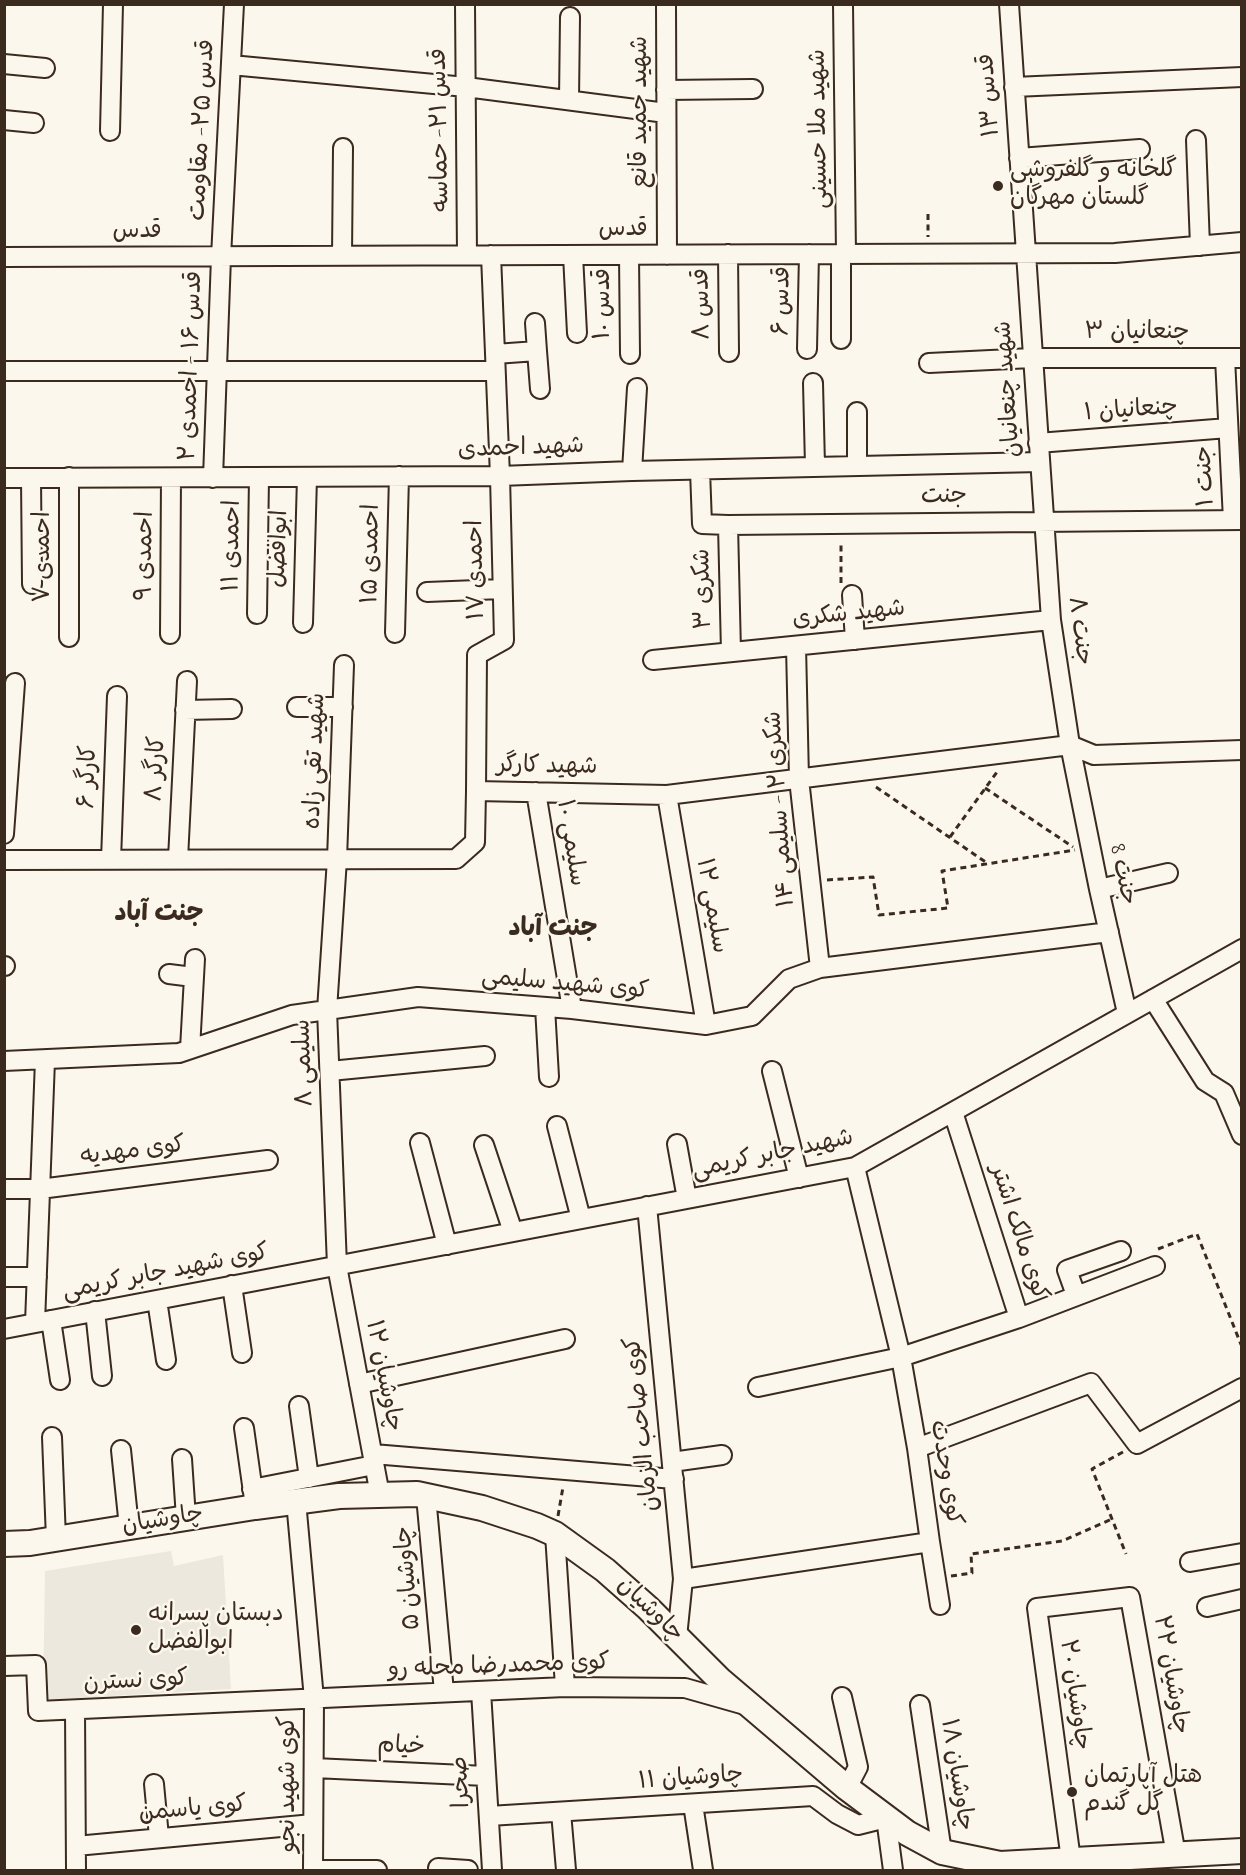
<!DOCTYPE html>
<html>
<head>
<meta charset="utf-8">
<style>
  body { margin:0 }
  #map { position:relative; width:1246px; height:1875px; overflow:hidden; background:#fbf7ec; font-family:"Indie Flower",sans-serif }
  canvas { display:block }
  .frame { position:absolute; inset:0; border:6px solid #3b2a1e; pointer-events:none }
</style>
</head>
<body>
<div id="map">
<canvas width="1246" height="1875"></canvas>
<div class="frame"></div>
</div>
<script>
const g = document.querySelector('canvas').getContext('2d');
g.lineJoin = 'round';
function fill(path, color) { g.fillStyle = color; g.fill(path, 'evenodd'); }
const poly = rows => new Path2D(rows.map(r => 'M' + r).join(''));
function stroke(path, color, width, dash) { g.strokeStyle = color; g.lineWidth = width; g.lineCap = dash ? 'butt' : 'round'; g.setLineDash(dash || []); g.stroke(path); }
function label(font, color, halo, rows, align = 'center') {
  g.font = font + ' "Indie Flower","Playpen Sans Arabic",sans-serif'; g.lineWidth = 5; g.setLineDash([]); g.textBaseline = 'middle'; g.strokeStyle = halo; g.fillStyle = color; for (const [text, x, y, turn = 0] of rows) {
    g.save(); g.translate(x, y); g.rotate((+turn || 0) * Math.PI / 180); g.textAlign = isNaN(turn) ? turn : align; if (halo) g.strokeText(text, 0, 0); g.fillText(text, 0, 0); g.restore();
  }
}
const built = poly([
  [171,1551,174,1566,223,1555,231,1689,43,1700,45,1571]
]);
const path = poly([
  [928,214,928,237],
  [841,583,841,541],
  [876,787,987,863],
  [985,788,1073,847],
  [950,837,997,772],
  [827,880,873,877,879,915,948,908,942,871,1075,850],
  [1158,1249,1197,1234,1242,1347],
  [1123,1452,1092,1469,1126,1554],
  [558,1516,563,1487],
  [951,1576,972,1573,971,1554,1062,1541,1112,1519]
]);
const minor = poly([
  [465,4,467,255],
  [666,4,667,255],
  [843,4,846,254],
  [1009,4,1051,620,1070,745,1099,889,1127,1013],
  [4,64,45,68],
  [231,65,466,87,666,113],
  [1014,87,1242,77],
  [666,90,753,89],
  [569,100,570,17],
  [4,120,34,123],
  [110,131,113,4],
  [1196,140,1200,246],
  [1019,158,1140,149],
  [728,254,729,352],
  [841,254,841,339],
  [573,255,577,333],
  [629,255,630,354],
  [342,256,343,148],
  [4,257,1115,253,1242,242],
  [807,349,809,254],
  [537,351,540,389],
  [495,354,537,351,535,323],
  [1225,358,1233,520],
  [929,363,1032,358,1242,358],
  [4,371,495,371],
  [813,383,815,466],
  [857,412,857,465],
  [1038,443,1228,428],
  [700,470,702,524,728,525,1242,520],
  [632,471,637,388],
  [4,478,500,476,632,471,1040,462],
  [31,478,32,584],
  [213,478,221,257,234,4],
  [728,525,731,652],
  [427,592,502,589],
  [852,595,855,640],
  [257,614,259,477],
  [303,623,307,477],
  [395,633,399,476],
  [170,634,171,478],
  [69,637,69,477],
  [796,646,799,779,820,968],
  [653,660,1051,620],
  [344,665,337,859,327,1010,337,1266,380,1495],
  [297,707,343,707],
  [185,710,232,709],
  [476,791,477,655,504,640,500,476,491,255],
  [536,792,572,1009],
  [667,795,706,1025],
  [4,834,15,683],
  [178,859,187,681],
  [4,860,456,859,475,842,476,791,667,795,1070,745,1094,755,1242,750],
  [111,860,117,696],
  [1099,889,1168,873],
  [4,966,5,966],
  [169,974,193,977],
  [1153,999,1205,1081,1224,1093,1242,1135],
  [545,1007,549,1077],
  [190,1049,195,959],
  [4,1061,179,1053,292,1015,418,997,572,1009,706,1025,752,1016,789,979,820,968,1109,932],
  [330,1071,485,1056],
  [772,1071,799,1178],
  [557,1126,581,1219],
  [420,1143,447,1245],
  [677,1144,687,1199],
  [484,1145,513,1232],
  [4,1189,40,1189,268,1160],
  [647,1206,683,1579,677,1637],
  [4,1277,37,1277],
  [232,1285,242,1353],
  [1076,1295,1067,1270,1121,1251],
  [157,1300,166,1360],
  [95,1311,102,1376],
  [1019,1318,1155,1266],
  [51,1320,60,1380],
  [35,1323,45,1060],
  [4,1329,855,1167,1242,949],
  [359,1384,565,1339],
  [758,1387,901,1357,1019,1318,953,1112],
  [299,1406,309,1478],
  [244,1428,254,1499],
  [52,1437,56,1539],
  [917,1448,1091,1383,1137,1444,1242,1388],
  [121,1450,129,1527],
  [373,1454,674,1479],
  [182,1459,186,1518],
  [672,1462,722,1455],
  [252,1489,374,1465],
  [426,1496,444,1692],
  [296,1501,314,1699,313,1870],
  [555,1534,565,1687],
  [930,1542,940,1605],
  [1190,1562,1242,1553],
  [683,1579,930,1542,917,1448,901,1357,855,1167],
  [1207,1607,1242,1599],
  [4,1666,36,1665,38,1711,565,1687,685,1688,745,1705],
  [481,1691,492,1870],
  [842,1697,858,1767,847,1788],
  [920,1705,942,1852],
  [75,1710,76,1870],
  [314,1768,486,1776],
  [154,1784,159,1837],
  [693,1804,703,1870],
  [561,1812,566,1870],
  [489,1816,813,1796,837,1814,858,1825,886,1818,893,1870],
  [76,1846,313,1824],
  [1071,1860,1037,1608,1130,1597,1176,1855],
  [438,1868,468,1870],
  [313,1870,377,1870]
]);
const major = poly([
  [4,1544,30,1543,255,1507,339,1496,417,1494,482,1508,537,1526,555,1534,605,1570,648,1608,720,1680,847,1788,907,1833,942,1852,1000,1864,1242,1851]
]);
const markers = [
  [998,186,6,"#3b2a1e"],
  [136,1630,6,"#3b2a1e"],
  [1072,1792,6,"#3b2a1e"]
];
const streetNames = [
  ["قدس ۱۳",991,95,-94],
  ["شهید حمید قانع",642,112,-90],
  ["شهید ملا حسینی",821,129,-91],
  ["قدس ۲۵- مقاومت",204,130,-87],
  ["قدس ۲۱- حماسه",442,130,-91],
  ["قدس",623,231],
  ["قدس",137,233],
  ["قدس ۶",784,301,-89],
  ["قدس ۱۰",605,304,-90],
  ["قدس ۸",704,304,-91],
  ["چنعانیان ۳",1137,334],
  ["قدس ۱۶ - احمدی ۲",193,366,-88],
  ["شهید چنعانیان",1010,389,-94],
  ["چنعانیان ۱",1131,412,-4],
  ["شهید احمدی",521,450,-2],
  ["جنت ۱",1207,476,-93],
  ["جنت",944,498,-1],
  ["احمدی ۱۱",234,546,-89],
  ["ابوافضل",281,549,-88],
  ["احمدی ۱۵",373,554,-89],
  ["احمدی ۹",147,556,-89],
  ["احمدی ۷",45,557,-90],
  ["احمدی ۱۷",478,570,-91],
  ["شکری ۳",705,589,-91],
  ["شهید شکری",849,616,-6],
  ["جنت ۸",1078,631,83],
  ["شهید تقی زاده",317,761,-88],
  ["شهید کارگر",547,768,1],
  ["کارگر ۸",158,769,-87],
  ["کارگر ۶",90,777,-88],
  ["شکری ۲ - سلیمی ۱۴",782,809,-94],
  ["سلیمی ۱۰",569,843,81],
  ["جنت 8",1121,875,78],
  ["سلیمی ۱۲",710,906,80],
  ["کوی شهید سلیمی",565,986,5],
  ["سلیمی ۸",306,1063,-92],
  ["کوی مهدیه",133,1153,-7],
  ["شهید جابر کریمی",773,1156,-12],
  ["کوی مالک اشتر",1017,1233,72],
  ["کوی شهید جابر کریمی",166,1274,-11],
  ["چاوشیان ۱۲",382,1376,79],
  ["کوی صاحب الزمان",644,1424,-96],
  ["کوی وحدت",944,1473,81],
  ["چاوشیان",163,1522,-9],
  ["چاوشیان ۵",410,1578,-95],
  ["چاوشیان",649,1611,44],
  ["کوی محمدرضا محله رو",499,1668,-2],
  ["چاوشیان ۲۲",1169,1675,80],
  ["کوی نسترن",136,1683,-3],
  ["چاوشیان ۲۰",1073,1695,82],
  ["خیام",401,1748,3],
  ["چاوشیان ۱۸",955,1775,81],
  ["چاوشیان ۱۱",691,1780,-4],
  ["صحرا",463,1782,-93],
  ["کوی شهید نجو",290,1784,-90],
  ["کوی یاسمن",193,1811,-5]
];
const poiNames = [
  ["گلخانه و گلفروشی",1010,172],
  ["گلستان مهرگان",1010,200],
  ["دبستان پسرانه",148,1616],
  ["ابوالفضل",148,1644],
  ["هتل آپارتمان",1084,1778],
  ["گل گندم",1084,1806]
];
const neighbourhoodNames = [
  ["جنت آباد",159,916],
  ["جنت آباد",553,931]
];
fill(built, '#ede8dd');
stroke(minor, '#3b2a1e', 22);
stroke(major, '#3b2a1e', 28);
stroke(path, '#3b2a1e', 3, [6, 4.5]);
stroke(minor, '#fbf7ec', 18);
stroke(major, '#fbf7ec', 24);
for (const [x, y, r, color] of markers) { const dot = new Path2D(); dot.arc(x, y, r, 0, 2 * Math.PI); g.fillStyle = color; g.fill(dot); stroke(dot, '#fbf7ec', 2); }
label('24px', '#3b2a1e', '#fbf7ec', streetNames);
label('24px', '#3b2a1e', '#fbf7ec', poiNames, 'left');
label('bold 26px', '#3b2a1e', '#fbf7ec', neighbourhoodNames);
</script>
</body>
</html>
